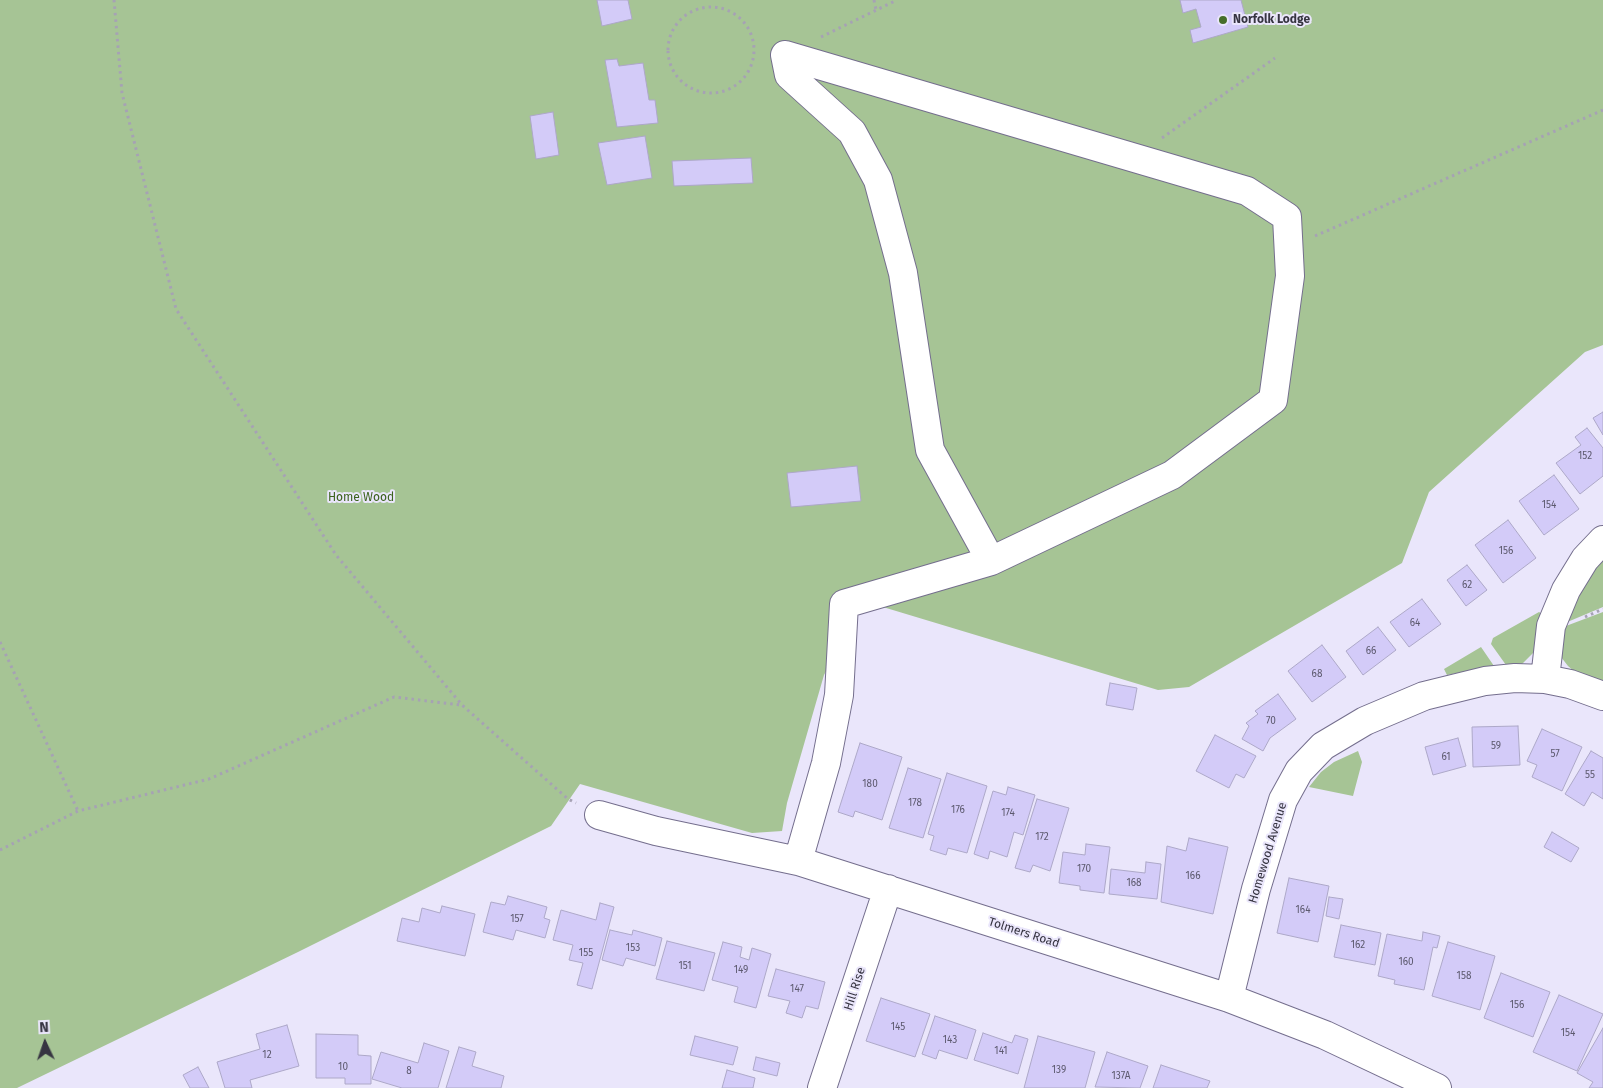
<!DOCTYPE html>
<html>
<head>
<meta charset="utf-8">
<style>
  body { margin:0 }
  #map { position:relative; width:1603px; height:1088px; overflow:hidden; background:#eae6fb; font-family:"Fira Sans",sans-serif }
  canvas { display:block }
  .north { position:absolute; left:20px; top:1018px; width:50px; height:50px; -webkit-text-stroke:4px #eae6fb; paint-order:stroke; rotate:357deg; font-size:14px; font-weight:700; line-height:20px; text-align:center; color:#363441 }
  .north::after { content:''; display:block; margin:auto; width:18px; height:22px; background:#363441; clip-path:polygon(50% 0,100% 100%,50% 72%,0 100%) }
</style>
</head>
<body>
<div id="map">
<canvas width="1603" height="1088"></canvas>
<div class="north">N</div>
</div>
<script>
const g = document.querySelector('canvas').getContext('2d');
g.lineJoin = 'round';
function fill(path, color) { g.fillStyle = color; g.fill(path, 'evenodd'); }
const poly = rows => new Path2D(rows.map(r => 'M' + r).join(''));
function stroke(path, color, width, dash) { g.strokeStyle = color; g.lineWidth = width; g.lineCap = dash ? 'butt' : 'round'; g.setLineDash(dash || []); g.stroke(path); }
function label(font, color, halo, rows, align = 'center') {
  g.font = font + ' "Fira Sans",sans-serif'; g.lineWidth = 4; g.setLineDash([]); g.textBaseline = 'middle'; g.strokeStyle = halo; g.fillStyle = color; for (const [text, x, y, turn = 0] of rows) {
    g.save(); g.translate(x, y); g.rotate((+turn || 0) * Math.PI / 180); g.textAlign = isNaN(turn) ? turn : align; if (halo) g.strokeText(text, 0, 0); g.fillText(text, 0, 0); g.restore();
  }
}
const green = poly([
  [0,0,1603,0,1603,345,1585,352,1429,492,1402,563,1189,687,1158,690,863,601,824,675,787,803,782,831,752,833,580,784,551,826,298,952,17,1088,0,1088],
  [1603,554,1603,607,1565,623,1571,601],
  [1539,612,1544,615,1536,650,1522,664,1506,665,1491,644,1493,638],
  [1603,612,1603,682,1575,672,1568,666,1561,657,1558,629],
  [1481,647,1494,666,1447,675,1444,669],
  [1358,751,1362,762,1353,796,1309,787,1321,772,1334,762]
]);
const building = poly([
  [597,0,628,0,632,19,602,26,597,0],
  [1180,0,1241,0,1248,27,1193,43,1190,30,1201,27,1196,9,1183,13,1180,0],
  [617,59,619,66,643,63,649,100,655,100,658,123,617,127,605,60,617,59],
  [553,112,559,155,536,159,530,116,553,112],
  [645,136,652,178,607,185,598,143,645,136],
  [751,158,753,183,674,186,672,161,751,158],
  [1603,412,1603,435,1593,418,1603,412],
  [1587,428,1603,448,1603,476,1580,494,1556,463,1581,445,1575,437,1587,428],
  [857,466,861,501,791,507,787,473,857,466],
  [1554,475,1579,509,1544,535,1519,501,1554,475],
  [1508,520,1536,558,1503,583,1475,545,1508,520],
  [1467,565,1487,590,1466,606,1447,580,1467,565],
  [1422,599,1441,624,1409,647,1390,622,1422,599],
  [1378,627,1396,650,1363,675,1346,651,1378,627],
  [1322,645,1346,677,1312,702,1288,671,1322,645],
  [1110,683,1137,688,1133,710,1106,705,1110,683],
  [1278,694,1296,719,1270,738,1263,751,1242,739,1249,726,1246,723,1258,714,1255,711,1278,694],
  [1518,726,1520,765,1473,767,1472,727,1518,726],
  [1542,729,1582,747,1562,791,1532,777,1537,765,1527,761,1542,729],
  [1215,735,1256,756,1244,778,1236,774,1229,788,1196,771,1215,735],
  [1458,738,1466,766,1433,775,1425,747,1458,738],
  [860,743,902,757,882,820,855,811,853,817,838,812,860,743],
  [1591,751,1603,758,1603,799,1592,792,1584,806,1565,794,1591,751],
  [908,768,941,779,923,838,889,828,908,768],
  [947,773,987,786,967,853,948,848,946,855,930,850,934,836,928,834,947,773],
  [1008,787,1035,795,1023,835,1014,832,1007,857,990,851,988,859,974,854,993,791,1006,795,1008,787],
  [1037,799,1069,808,1050,871,1033,865,1030,872,1015,868,1037,799],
  [1552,832,1579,848,1571,862,1544,847,1552,832],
  [1189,838,1228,847,1213,914,1161,902,1167,846,1186,851,1189,838],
  [1086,844,1110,847,1104,893,1080,890,1080,886,1059,883,1063,852,1085,855,1086,844],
  [1146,862,1161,864,1157,899,1109,894,1111,869,1145,873,1146,862],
  [1289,878,1329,886,1318,942,1277,933,1289,878],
  [508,896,547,907,544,918,550,920,545,938,516,930,513,940,483,932,491,902,505,905,508,896],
  [1329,897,1343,899,1339,919,1326,916,1329,897],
  [600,903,614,907,592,989,577,985,583,963,569,960,573,945,553,940,561,910,596,920,600,903],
  [442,906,475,914,465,956,397,941,402,918,419,922,422,908,440,913,442,906],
  [1341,925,1381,933,1375,965,1334,957,1341,925],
  [610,930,632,935,633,930,662,938,655,966,626,958,623,966,602,960,610,930],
  [1423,932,1440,936,1437,948,1433,947,1424,990,1394,984,1395,980,1378,976,1387,934,1422,941,1423,932],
  [667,941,715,953,704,991,656,979,667,941],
  [723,942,742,947,740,957,749,960,752,948,771,954,756,1008,734,1002,738,987,712,980,723,942],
  [1448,942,1495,956,1480,1010,1432,996,1448,942],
  [776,969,825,982,818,1009,806,1006,802,1018,786,1013,790,1001,768,996,776,969],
  [1501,973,1550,992,1533,1037,1484,1018,1501,973],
  [1559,995,1603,1014,1577,1071,1533,1052,1559,995],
  [881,998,930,1014,915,1057,866,1041,881,998],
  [935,1016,976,1030,967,1059,939,1050,936,1059,922,1054,935,1016],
  [287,1025,299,1066,250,1080,252,1088,225,1088,217,1062,260,1049,256,1034,287,1025],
  [1603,1028,1603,1088,1589,1088,1593,1082,1577,1073,1603,1028],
  [983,1033,1012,1043,1015,1035,1028,1039,1018,1074,974,1060,983,1033],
  [316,1034,358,1035,358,1055,371,1056,371,1084,345,1084,345,1078,316,1078,316,1034],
  [695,1036,738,1047,733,1065,690,1055,695,1036],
  [1038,1036,1095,1052,1085,1088,1024,1088,1038,1036],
  [424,1043,449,1051,438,1088,402,1088,372,1079,381,1052,418,1063,424,1043],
  [459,1047,476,1052,472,1066,504,1076,501,1088,446,1088,459,1047],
  [1107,1052,1148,1066,1140,1088,1095,1087,1107,1052],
  [756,1057,780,1063,777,1076,753,1070,756,1057],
  [1161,1065,1210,1081,1207,1088,1153,1088,1161,1065],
  [198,1067,209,1088,190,1088,183,1075,198,1067],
  [727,1070,755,1078,753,1088,722,1088,727,1070]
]);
const path = poly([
  [114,0,122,93,176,309,336,555,462,705,568,799,576,803],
  [874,0,876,10],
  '668 50a43 43 0 1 1 86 0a43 43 0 1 1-86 0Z',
  [821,37,897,0],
  [1162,138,1275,58],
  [1315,236,1603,110],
  [1585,617,1603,609],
  [0,642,78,811],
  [0,850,78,811,209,779,394,697,461,705]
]);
const minor = poly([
  [785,55,1247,191,1287,217,1290,276,1273,400,1172,475,991,561,930,450,903,273,878,180,852,132,789,75,785,55],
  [1545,679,1551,626,1566,590,1585,559,1603,540],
  [599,815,656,831,798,861,1229,998,1325,1035,1437,1088],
  [798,861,826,763,839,695,844,604,991,561],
  [1229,998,1256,889,1283,800,1299,771,1323,746,1365,721,1424,696,1485,681,1515,678,1545,679,1570,684,1603,696],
  [822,1088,888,889]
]);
const markers = [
  [1223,20,5,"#466e29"]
];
const numberNames = [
  ["152",1585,456],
  ["154",1549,505],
  ["156",1506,551],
  ["62",1467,585],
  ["64",1415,623],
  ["66",1371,651],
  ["68",1317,674],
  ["70",1271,721],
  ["59",1496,746],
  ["57",1555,754],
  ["61",1446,757],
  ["55",1590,775],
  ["180",870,784],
  ["178",915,803],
  ["176",958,810],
  ["174",1008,813],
  ["172",1042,837],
  ["170",1084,869],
  ["166",1193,876],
  ["168",1134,883],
  ["164",1303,910],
  ["157",517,919],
  ["162",1358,945],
  ["153",633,948],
  ["155",586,953],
  ["160",1406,962],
  ["151",685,966],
  ["149",741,970],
  ["158",1464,976],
  ["147",797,989],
  ["156",1517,1005],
  ["145",898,1027],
  ["154",1568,1033],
  ["143",950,1040],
  ["141",1001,1051],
  ["12",267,1055],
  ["10",343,1067],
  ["139",1059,1070],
  ["8",409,1071],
  ["137A",1121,1076]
];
const poiNames = [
  ["Norfolk Lodge",1233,20]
];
const parkNames = [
  ["Home Wood",361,498]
];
const streetNames = [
  ["Homewood Avenue",1268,853,-73],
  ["Tolmers Road",1024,933,18],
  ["Hill Rise",855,989,-72]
];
fill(green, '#a6c495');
fill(building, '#d3cbf8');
stroke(building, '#ada8c8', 1);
stroke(minor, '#746e8d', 30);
stroke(path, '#a6a2b4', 3, [2.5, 4]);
stroke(minor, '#fff', 28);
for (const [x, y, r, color] of markers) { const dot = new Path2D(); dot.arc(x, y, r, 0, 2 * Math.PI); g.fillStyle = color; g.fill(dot); stroke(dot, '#eae6fb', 2); }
label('10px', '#5d5a6f', null, numberNames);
label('bold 12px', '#363441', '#eae6fb', poiNames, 'left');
label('12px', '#3c631d', '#eae6fb', parkNames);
label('12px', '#363441', '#eae6fb', streetNames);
</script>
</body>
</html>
